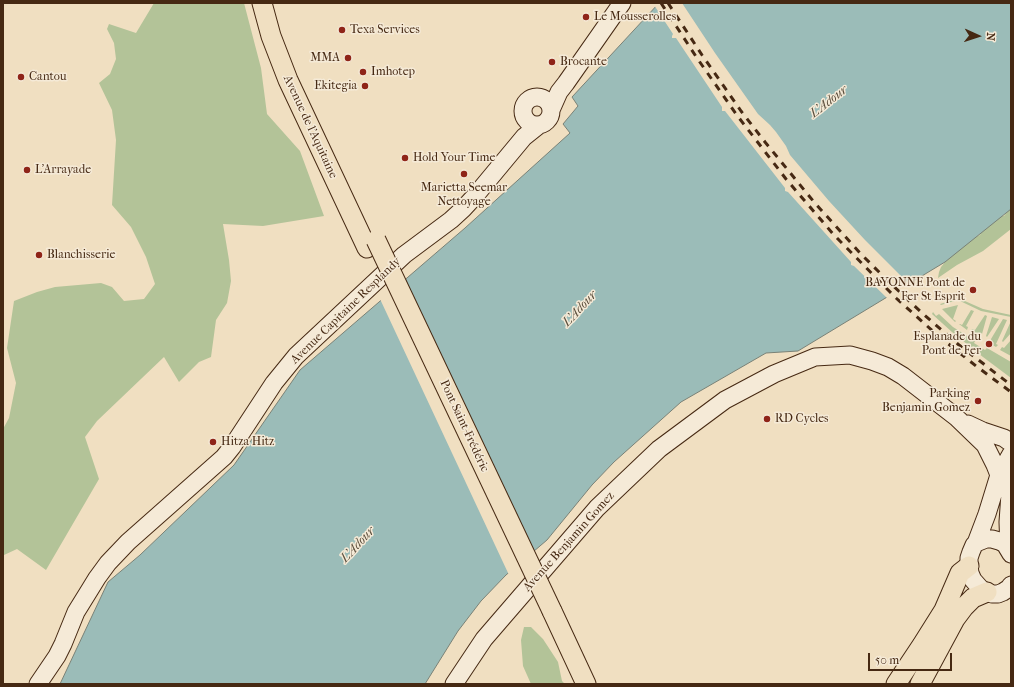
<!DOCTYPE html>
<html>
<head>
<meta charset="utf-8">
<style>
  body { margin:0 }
  #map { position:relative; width:1014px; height:687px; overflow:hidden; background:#f0dfc1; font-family:"IM FELL French Canon",serif }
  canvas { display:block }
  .frame { position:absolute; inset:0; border:4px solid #462913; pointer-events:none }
  .north { position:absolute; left:958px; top:16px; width:40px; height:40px; -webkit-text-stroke:3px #f5ead7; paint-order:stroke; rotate:93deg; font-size:11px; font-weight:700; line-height:16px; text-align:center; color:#462913 }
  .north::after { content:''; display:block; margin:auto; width:14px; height:18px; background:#462913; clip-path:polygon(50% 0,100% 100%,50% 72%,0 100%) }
  .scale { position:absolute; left:868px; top:653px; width:84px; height:18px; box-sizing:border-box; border:2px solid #462913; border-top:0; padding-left:5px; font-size:12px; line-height:14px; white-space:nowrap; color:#462913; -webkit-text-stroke:3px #f5ead7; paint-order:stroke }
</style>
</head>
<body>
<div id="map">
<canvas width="1014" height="687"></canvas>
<div class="frame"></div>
<div class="north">N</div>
<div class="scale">50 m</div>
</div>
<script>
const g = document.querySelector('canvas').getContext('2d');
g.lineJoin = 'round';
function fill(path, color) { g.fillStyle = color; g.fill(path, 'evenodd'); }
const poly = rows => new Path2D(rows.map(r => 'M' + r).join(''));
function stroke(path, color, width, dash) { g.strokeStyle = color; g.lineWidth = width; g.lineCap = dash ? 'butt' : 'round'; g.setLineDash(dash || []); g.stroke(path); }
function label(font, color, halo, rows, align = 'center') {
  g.font = font + ' "IM FELL French Canon",serif'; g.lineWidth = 3; g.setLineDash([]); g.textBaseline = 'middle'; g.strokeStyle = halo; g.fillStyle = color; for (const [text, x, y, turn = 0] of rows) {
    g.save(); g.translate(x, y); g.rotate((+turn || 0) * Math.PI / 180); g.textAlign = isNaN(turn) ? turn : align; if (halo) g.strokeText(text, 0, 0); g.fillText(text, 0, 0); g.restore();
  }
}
const green = poly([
  [154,3,244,3,261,68,267,114,300,151,324,216,263,226,223,224,229,260,231,281,227,303,216,320,211,357,199,362,179,382,164,357,97,421,85,437,99,479,46,570,17,549,4,555,3,572,3,429,9,418,16,383,7,348,14,301,37,292,55,287,101,283,112,287,124,301,144,299,155,284,146,257,131,227,112,205,116,140,112,110,99,83,110,74,116,59,114,43,107,29,109,24,136,33],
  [1011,204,1011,229,983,251,957,265,938,278,939,272,941,267,949,257,974,237,980,235,982,230,999,214,1004,216,1007,212],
  [958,298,983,309,1011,315,1011,317,981,311,958,300,941,305,940,304,957,299],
  [958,305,953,319,956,321,955,322,942,309],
  [971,310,974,311,966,326,968,327,967,330,959,324,960,324,962,325],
  [933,312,936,316,939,314,953,327,975,341,974,343,985,350,987,348,1011,362,1011,378,983,357,952,332,932,314],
  [985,315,987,316,982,334,981,333,978,337,971,332,972,329,975,330],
  [992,317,999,319,987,337,986,336],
  [1003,319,1007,320,996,344,998,345,996,347,989,343,991,339],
  [1011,321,1011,333,1003,342,1002,341],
  [1011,340,1011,356,1000,350,1002,347,1004,348],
  [524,627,531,627,543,639,558,662,562,681,565,684,531,684,523,666,521,640]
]);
const water = poly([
  [659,3,1011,3,1011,209,945,262,798,351,766,353,681,402,614,462,592,485,547,540,506,575,481,601,458,631,425,684,60,684,108,582,140,555,234,465,300,370,465,228,570,133,563,124,578,106,572,97,659,3]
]);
const pier = poly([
  [656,3,682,3,715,53,758,114,770,125,776,132,786,146,790,155,829,201,865,240,910,285,888,299,854,266,851,265,851,262,788,192,785,191,785,188,725,111,722,111,722,107,676,38,672,38,672,36,673,34,654,5],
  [404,278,535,552,509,575,380,299]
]);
const secondary = poly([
  '523 111a14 14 0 1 1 28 0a14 14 0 1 1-28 0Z',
  [551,110,559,92,566,83,622,3],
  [968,424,983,431,1004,438,1011,443],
  [976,543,987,514,999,475,1011,454],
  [1009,550,1008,522,1011,479],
  [1011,554,1005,544,999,541,992,539,986,539,976,543,974,545,971,552,969,558,969,566,970,573,973,580,981,589,987,592,992,594,998,594,1003,592,1009,588,1011,585],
  [38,684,57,656,63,644,76,612,89,591,97,578,108,563,128,542,224,457,232,447,274,383,296,356,404,255,451,220,463,209,475,196,524,137,539,125],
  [454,684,484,639,597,508,659,449,725,400,774,374,815,357,850,355,872,361,888,367,903,376,956,417,985,445,995,465,999,475]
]);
const primary = poly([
  [262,3,271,36,288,80,367,248],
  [552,611,586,684],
  [896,684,922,645,944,610,960,573,969,566],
  [920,684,955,619,964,607,973,598,987,592]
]);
const rail = poly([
  [661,3,697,58,736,114,786,179,834,235,896,298,936,334,976,366,1011,392],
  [668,3,702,55,741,111,765,142,814,202,860,253,887,280,922,313,959,345,1011,385]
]);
const primaryBridge = poly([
  [376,240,552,611]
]);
const markers = [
  [586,17,4,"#8f2418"],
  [342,30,4,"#8f2418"],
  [348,58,4,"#8f2418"],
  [552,62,4,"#8f2418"],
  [363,72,4,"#8f2418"],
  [21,77,4,"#8f2418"],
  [365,86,4,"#8f2418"],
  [405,158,4,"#8f2418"],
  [27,170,4,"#8f2418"],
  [464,174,4,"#8f2418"],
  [39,255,4,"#8f2418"],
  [973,290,4,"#8f2418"],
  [989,344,4,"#8f2418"],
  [978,401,4,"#8f2418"],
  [767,419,4,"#8f2418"],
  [213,442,4,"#8f2418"]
];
const poiNames = [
  ["Le Mousserolles",594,17],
  ["Texa Services",350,30],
  ["MMA",340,58,"right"],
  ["Brocante",560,62],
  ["Imhotep",371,72],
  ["Cantou",29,77],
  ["Ekitegia",357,86,"right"],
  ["Hold Your Time",413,158],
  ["L'Arrayade",35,170],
  ["Marietta Seemar",464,188,"center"],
  ["Nettoyage",464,202,"center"],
  ["Blanchisserie",47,255],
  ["BAYONNE Pont de",965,283,"right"],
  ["Fer St Esprit",965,297,"right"],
  ["Esplanade du",981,337,"right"],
  ["Pont de Fer",981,351,"right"],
  ["Parking",970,394,"right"],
  ["Benjamin Gomez",970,408,"right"],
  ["RD Cycles",775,419],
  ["Hitza Hitz",221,442]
];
const streetNames = [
  ["Avenue de l'Aquitaine",310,127,65],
  ["Avenue Capitaine Resplandy",346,311,-44],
  ["Pont Saint-Frédéric",464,426,65],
  ["Avenue Benjamin Gomez",569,542,-48]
];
const waterNames = [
  ["L'Adour",829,102,-38],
  ["L'Adour",580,309,-47],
  ["L'Adour",358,545,-47]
];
fill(green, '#b3c398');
fill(water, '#9bbcb8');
stroke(water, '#798176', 1);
fill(pier, '#f0dfc1');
stroke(secondary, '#462913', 19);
stroke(primary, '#462913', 21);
stroke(secondary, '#f5ead7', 17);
stroke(primary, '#f0dfc1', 19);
stroke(rail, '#462913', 3, [7, 7]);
stroke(primaryBridge, '#462913', 21, []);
stroke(primaryBridge, '#f0dfc1', 19);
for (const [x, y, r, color] of markers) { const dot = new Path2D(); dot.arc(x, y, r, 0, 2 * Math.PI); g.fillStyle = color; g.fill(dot); stroke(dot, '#f5ead7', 1.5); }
label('12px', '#462913', '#f5ead7', poiNames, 'left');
label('12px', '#462913', '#f5ead7', streetNames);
label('italic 13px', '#5b4e3c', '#f5ead7', waterNames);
</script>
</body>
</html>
